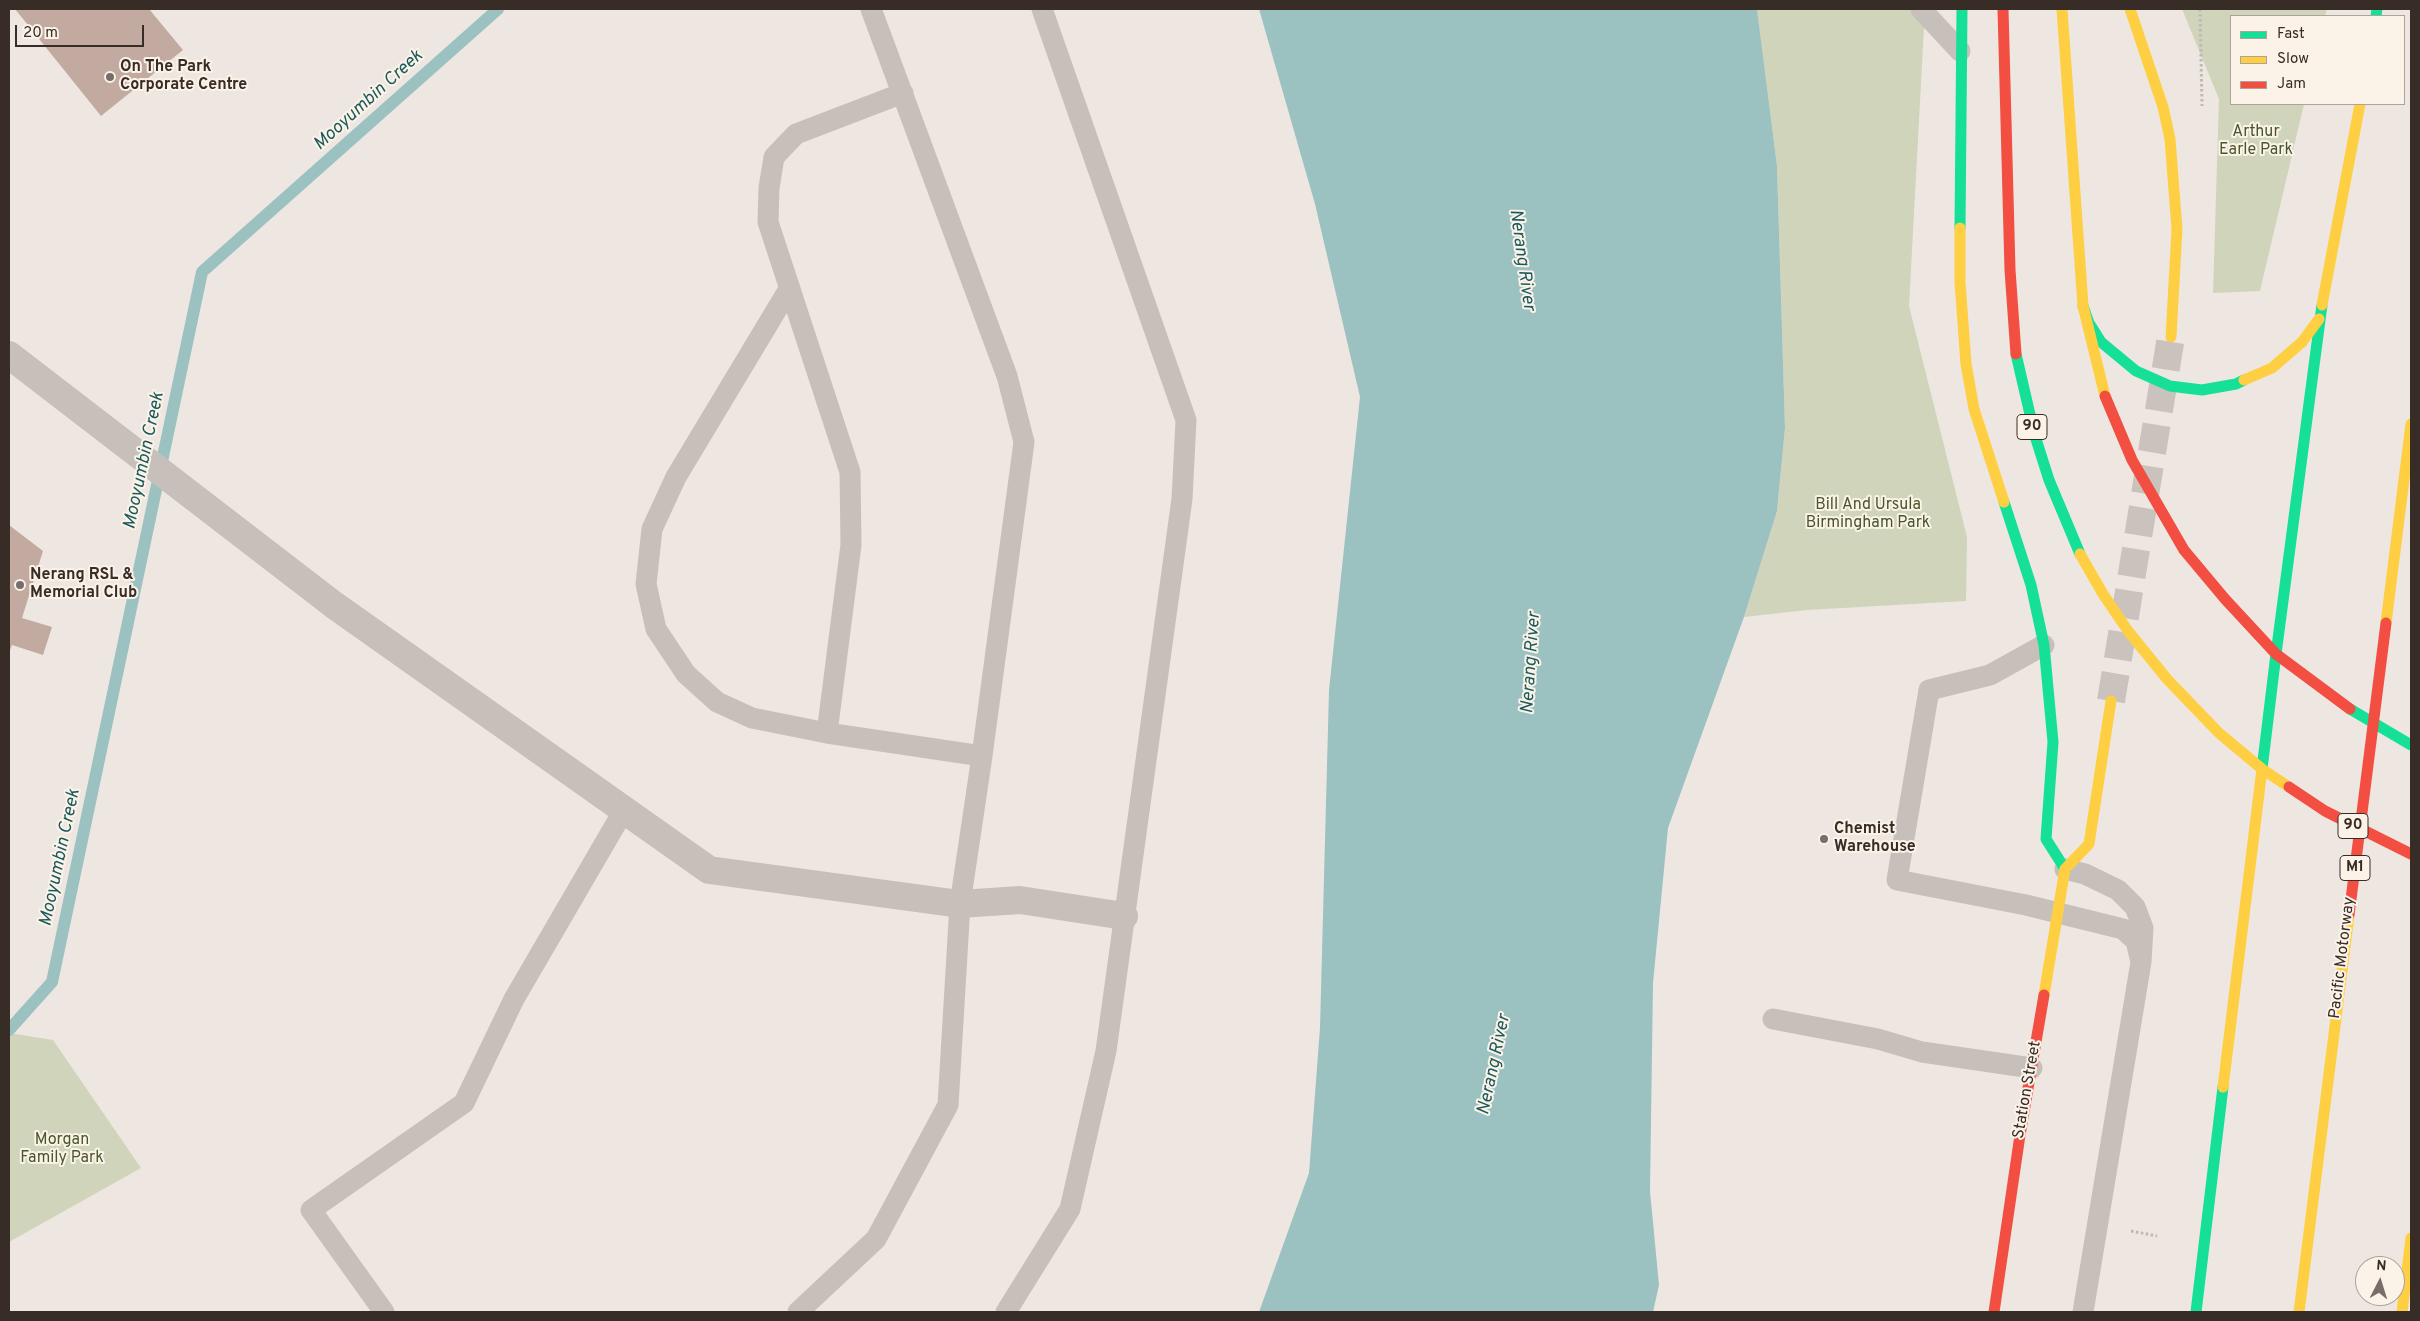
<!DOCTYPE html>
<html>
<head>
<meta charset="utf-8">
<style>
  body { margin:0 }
  #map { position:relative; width:2420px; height:1321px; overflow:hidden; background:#eee7e1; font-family:Overpass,sans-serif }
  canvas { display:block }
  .frame { position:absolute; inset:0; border:10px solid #382c27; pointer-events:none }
  .legend { position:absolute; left:2230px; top:15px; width:175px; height:90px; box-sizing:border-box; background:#fbf2e8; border:1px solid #ada39b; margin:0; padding:6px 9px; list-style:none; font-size:15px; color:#382c27 }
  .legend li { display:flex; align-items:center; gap:10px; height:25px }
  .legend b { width:25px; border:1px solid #ada39b }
  .north { position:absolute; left:2355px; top:1256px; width:50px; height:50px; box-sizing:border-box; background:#fbf2e8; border:1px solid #ada39b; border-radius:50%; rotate:5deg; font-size:14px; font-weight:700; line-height:20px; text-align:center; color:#382c27 }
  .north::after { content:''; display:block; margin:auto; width:18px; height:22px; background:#786d68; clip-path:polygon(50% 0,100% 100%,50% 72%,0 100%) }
  .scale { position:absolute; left:15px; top:25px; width:129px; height:22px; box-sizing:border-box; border:2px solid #382c27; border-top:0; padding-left:6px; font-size:15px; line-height:18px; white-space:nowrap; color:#382c27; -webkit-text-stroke:4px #fbf2e8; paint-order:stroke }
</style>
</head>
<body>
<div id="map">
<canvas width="2420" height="1321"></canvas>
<div class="frame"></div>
<ul class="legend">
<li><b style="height:6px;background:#16e098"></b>Fast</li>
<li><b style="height:6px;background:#ffcf43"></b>Slow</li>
<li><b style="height:6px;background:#f24e42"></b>Jam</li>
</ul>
<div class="north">N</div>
<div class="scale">20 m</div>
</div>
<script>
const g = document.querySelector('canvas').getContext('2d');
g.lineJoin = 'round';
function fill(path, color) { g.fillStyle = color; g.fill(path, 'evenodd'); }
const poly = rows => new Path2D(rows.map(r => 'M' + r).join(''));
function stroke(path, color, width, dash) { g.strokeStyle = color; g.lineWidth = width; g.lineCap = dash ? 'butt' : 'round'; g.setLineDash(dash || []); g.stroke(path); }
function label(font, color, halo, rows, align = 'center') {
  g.font = font + ' Overpass,sans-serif'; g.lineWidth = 4; g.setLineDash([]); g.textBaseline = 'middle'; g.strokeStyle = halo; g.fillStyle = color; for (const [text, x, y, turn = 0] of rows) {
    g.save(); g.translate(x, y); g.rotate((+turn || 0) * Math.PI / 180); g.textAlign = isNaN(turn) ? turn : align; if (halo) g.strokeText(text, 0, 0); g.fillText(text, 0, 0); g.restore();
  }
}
const green = poly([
  [1757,9,1925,9,1909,306,1967,537,1966,601,1807,610,1744,617,1777,511,1785,428,1777,166],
  [2182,9,2327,9,2325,16,2231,16,2231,104,2304,104,2260,291,2213,293,2219,99],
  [9,1033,53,1040,141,1168,9,1242]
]);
const water = poly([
  [1259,9,1757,9,1777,166,1785,428,1777,511,1744,617,1668,828,1653,983,1650,1191,1659,1285,1653,1312,1259,1312,1309,1173,1320,1028,1329,690,1360,397,1315,204]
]);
const stream = poly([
  [9,1030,52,982,202,272,498,9]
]);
const building = poly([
  [15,9,149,9,183,50,101,116],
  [9,525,43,551,22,618,52,627,43,655,12,645,9,653]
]);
const primaryTunnel = poly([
  [2111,701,2171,337]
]);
const path = poly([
  [2200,9,2202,106],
  [2131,1231,2157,1236]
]);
const lane = poly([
  [1921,9,1960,51],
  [789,289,676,477,652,529,646,584,656,629,686,674,717,702,752,718,827,733,982,756],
  [2044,645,1990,675,1929,690,1897,880,2026,905,2123,929,2136,941,2141,962],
  [827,733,851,545,850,472,768,222,769,188,774,157,796,134,903,93],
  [2065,869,2085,874,2118,890,2135,907,2143,928,2141,962,2083,1312],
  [1773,1019,1878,1039,1922,1052,2032,1068],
  [384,1312,311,1210,464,1103,514,999,624,810],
  [798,1312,876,1239,948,1105,960,904,982,756,1024,442,1007,376,871,9],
  [1006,1312,1070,1209,1106,1051,1182,499,1186,420,1042,9]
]);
const street = poly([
  [9,355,334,605,709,870,960,904,1020,900,1124,916]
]);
const fast = poly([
  [2376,16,2377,9],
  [1960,228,1962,9],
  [2083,306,2089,323,2101,342,2136,371,2170,386,2202,390,2236,384,2244,380],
  [2016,354,2035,436,2049,480,2080,554],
  [2004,502,2031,585,2044,645,2053,742,2046,839,2065,869,2067,867],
  [2276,654,2322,305],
  [2350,709,2411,745],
  [2262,769,2276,654],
  [2196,1312,2223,1087]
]);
const slow = poly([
  [2062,9,2083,306,2105,396],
  [2130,9,2163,107,2170,139,2177,229,2171,337],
  [1960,228,1960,282,1966,364,1974,409,2004,502],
  [2322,305,2360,104],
  [2244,380,2272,368,2302,342,2319,319],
  [2080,554,2103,594,2128,631,2167,679,2219,733,2262,769,2289,787],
  [2386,623,2411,424],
  [2067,867,2089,844,2111,701],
  [2044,995,2065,869],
  [2223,1087,2262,769],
  [2299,1312,2349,915],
  [2402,1312,2411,1238]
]);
const jam = poly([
  [2003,9,2010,270,2016,354],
  [2105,396,2132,460,2184,550,2225,599,2276,654,2350,709],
  [2289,787,2325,811,2411,854],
  [2349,915,2386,623],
  [1994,1312,2020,1135,2044,995]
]);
const markers = [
  [110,77,5,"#786d68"],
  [20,585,5,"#786d68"],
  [1824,839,5,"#786d68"]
];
const shields = [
  [2032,427,30],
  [2353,826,30],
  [2355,868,30]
];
const shieldNames = [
  ["90",2032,427],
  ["90",2353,826],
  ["M1",2355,868]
];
const poiNames = [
  ["On The Park",120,68],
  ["Corporate Centre",120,86],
  ["Nerang RSL &",30,576],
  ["Memorial Club",30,594],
  ["Chemist",1834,830],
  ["Warehouse",1834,848]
];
const parkNames = [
  ["Arthur",2256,133],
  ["Earle Park",2256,151],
  ["Bill And Ursula",1868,506],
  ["Birmingham Park",1868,524],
  ["Morgan",62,1141],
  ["Family Park",62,1159]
];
const streetNames = [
  ["Pacific Motorway",2343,958,-83],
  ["Station Street",2028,1090,-80]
];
const waterNames = [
  ["Mooyumbin Creek",369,101,-42],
  ["Nerang River",1521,260,82],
  ["Mooyumbin Creek",145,461,-78],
  ["Nerang River",1532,663,-86],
  ["Mooyumbin Creek",61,858,-78],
  ["Nerang River",1495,1065,-78]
];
fill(green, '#d0d4ba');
fill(water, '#9bc2c1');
stroke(stream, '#9bc2c1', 12);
fill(building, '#c3aaa1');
stroke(primaryTunnel, '#cac2bc', 28, [28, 14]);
stroke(path, '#c0b8b2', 3, [2.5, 2.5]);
stroke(lane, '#c7c0ba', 21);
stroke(street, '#c7c0ba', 28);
stroke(fast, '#16e098', 11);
stroke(slow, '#ffcf43', 11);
stroke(jam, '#f24e42', 11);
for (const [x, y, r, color] of markers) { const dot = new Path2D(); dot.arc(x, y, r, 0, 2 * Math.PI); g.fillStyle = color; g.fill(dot); stroke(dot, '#fbf2e8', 2); }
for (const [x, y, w] of shields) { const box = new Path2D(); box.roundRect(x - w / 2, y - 12.5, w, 25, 4); g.fillStyle = '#fbf2e8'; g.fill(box); stroke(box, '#382c27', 1); }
label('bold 15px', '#382c27', null, shieldNames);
label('bold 16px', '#382c27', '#fbf2e8', poiNames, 'left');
label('16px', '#485829', '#fbf2e8', parkNames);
label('16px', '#382c27', '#fbf2e8', streetNames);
label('italic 18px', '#1a5a5d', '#fbf2e8', waterNames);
</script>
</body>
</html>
